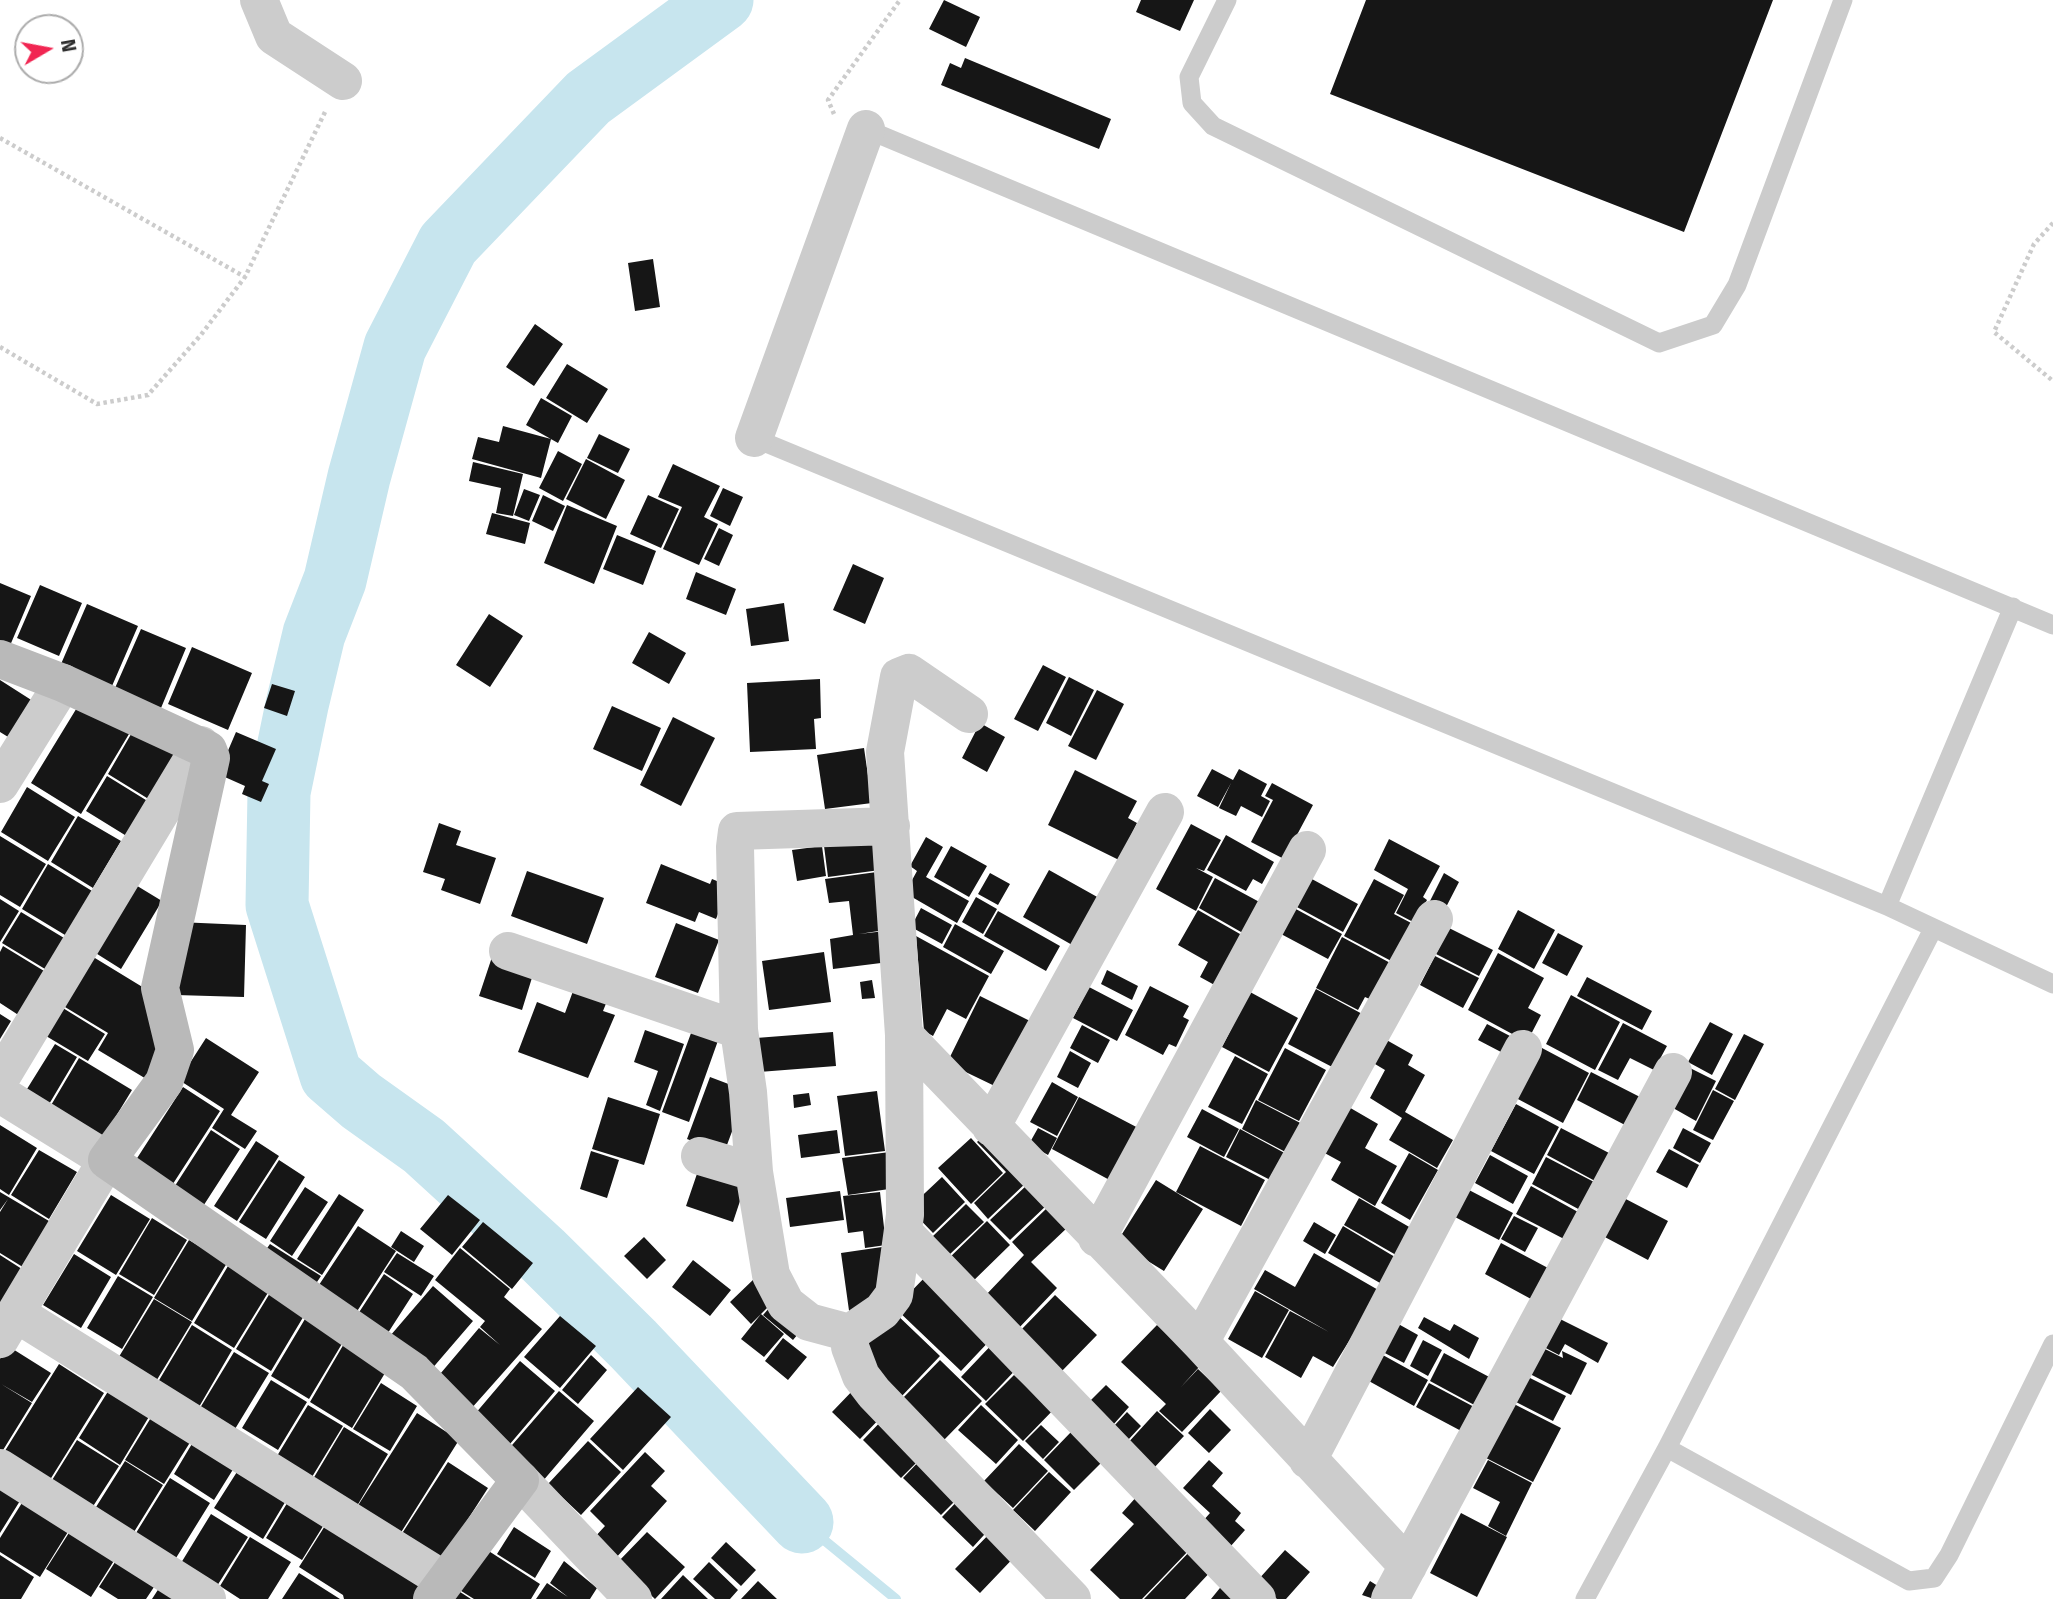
<!DOCTYPE html>
<html>
<head>
<meta charset="utf-8">
<style>
  body { margin:0 }
  #map { position:relative; width:2053px; height:1599px; overflow:hidden; background:#fff; font-family:"Fira Sans",sans-serif }
  canvas { display:block }
  .north { position:absolute; left:14px; top:14px; width:70px; height:70px; box-sizing:border-box; background:#fff; border:2px solid #acacac; border-radius:50%; rotate:80deg; font-size:19px; font-weight:700; line-height:28px; text-align:center; color:#2f2f2f }
  .north::after { content:''; display:block; margin:auto; width:24px; height:32px; background:#f12652; clip-path:polygon(50% 0,100% 100%,50% 72%,0 100%) }
</style>
</head>
<body>
<div id="map">
<canvas width="2053" height="1599"></canvas>
<div class="north">N</div>
</div>
<script>
const g = document.querySelector('canvas').getContext('2d');
g.lineJoin = 'round';
const poly = rows => new Path2D(rows.map(r => 'M' + r).join(''));
function stroke(path, color, width, dash) { g.strokeStyle = color; g.lineWidth = width; g.lineCap = dash ? 'butt' : 'round'; g.setLineDash(dash || []); g.stroke(path); }
function fill(path, color) { g.fillStyle = color; g.fill(path, 'evenodd'); }
const stream = poly([
  [802,1522,896,1599]
]);
const river = poly([
  [722,0,588,98,448,244,395,347,359,477,335,580,314,634,297,705,279,792,277,905,331,1075,361,1101,424,1146,541,1253,633,1344,802,1522]
]);
const building = poly([
  [944,0,980,17,966,47,929,29],
  [1141,0,1194,0,1180,31,1136,12],
  [1366,0,1773,0,1684,232,1330,94],
  [965,58,1111,119,1099,149,941,85,950,63,961,68],
  [653,259,660,307,635,311,628,263],
  [535,324,563,344,534,386,506,367],
  [567,364,608,389,587,423,546,398],
  [541,398,572,416,558,443,526,425],
  [503,426,551,439,541,478,472,459,478,437,499,442],
  [599,434,630,449,618,473,587,458],
  [558,451,582,464,563,501,539,488],
  [586,459,625,480,606,519,566,499],
  [473,462,523,474,513,516,496,513,501,488,469,481],
  [673,464,720,486,704,517,718,524,699,565,663,549,682,507,658,497],
  [723,488,743,497,730,526,710,516],
  [524,489,540,495,529,521,514,515],
  [543,495,565,506,553,531,532,521],
  [648,495,679,509,661,548,630,534],
  [567,505,617,526,594,584,544,563],
  [492,513,530,523,525,544,486,534],
  [719,528,733,535,719,566,704,559],
  [617,535,656,551,643,585,603,569],
  [853,564,884,578,865,624,833,610],
  [696,572,736,589,726,615,686,599],
  [0,583,31,596,9,648,0,644],
  [40,585,82,603,59,656,17,638],
  [784,603,789,641,751,646,746,609],
  [87,604,138,626,112,686,61,664],
  [489,614,523,636,490,687,456,665],
  [141,629,186,648,161,708,115,688],
  [649,632,686,653,669,684,632,663],
  [192,647,252,673,228,730,168,704],
  [1043,665,1066,677,1038,731,1014,719],
  [1069,677,1094,690,1071,736,1046,723],
  [820,679,821,718,814,719,816,749,750,752,747,683],
  [0,680,36,703,13,740,0,732],
  [272,684,295,691,287,716,264,708],
  [1097,690,1124,704,1096,760,1068,746],
  [78,706,132,729,81,814,31,783],
  [612,706,661,728,642,771,593,749],
  [673,717,715,738,681,806,640,785],
  [980,723,1005,737,987,772,962,758],
  [134,729,186,748,155,803,108,774],
  [236,732,276,749,262,781,269,784,261,802,242,794,245,786,218,774],
  [864,748,872,803,825,809,817,755],
  [1212,769,1233,780,1239,769,1267,784,1261,796,1270,801,1262,817,1241,806,1236,816,1219,808,1231,783,1218,807,1197,796],
  [1075,770,1137,801,1128,818,1137,823,1119,860,1048,825],
  [107,776,154,805,133,840,86,811],
  [1272,783,1313,805,1284,859,1251,842,1273,800,1265,796],
  [27,787,75,817,48,861,1,832],
  [78,816,121,841,93,888,51,862],
  [439,823,461,831,456,845,496,858,480,904,441,890,445,879,423,872],
  [1191,824,1221,840,1204,871,1196,868,1213,877,1196,911,1156,889],
  [1226,835,1274,862,1262,884,1253,879,1246,891,1207,870],
  [0,836,46,864,20,907,0,895],
  [926,837,943,847,926,877,969,901,957,923,905,893,917,871,910,866],
  [876,838,880,870,828,877,824,846],
  [1389,839,1440,866,1423,897,1427,900,1415,923,1396,913,1408,889,1374,870],
  [822,846,826,876,797,881,792,850],
  [951,846,987,866,969,897,934,877],
  [48,864,97,894,70,938,22,909],
  [661,864,710,884,712,879,729,886,716,919,699,912,695,922,646,903],
  [1049,870,1108,903,1081,950,1023,917],
  [527,871,604,898,587,944,511,916],
  [877,872,885,930,859,934,885,931,889,962,833,969,830,939,853,935,849,901,829,903,825,879],
  [990,873,1010,884,998,905,978,894],
  [1444,873,1459,882,1443,913,1428,905],
  [1215,878,1265,905,1248,936,1199,908],
  [1310,878,1358,904,1343,932,1295,906],
  [1374,879,1404,895,1394,914,1415,925,1395,963,1344,936],
  [134,884,162,901,121,969,94,952],
  [976,897,997,909,983,934,962,922],
  [0,899,19,911,0,942],
  [921,908,952,925,942,944,911,927],
  [1294,908,1342,934,1328,959,1281,934],
  [1198,910,1247,938,1220,988,1200,977,1208,962,1178,945],
  [1518,910,1555,930,1534,969,1498,949],
  [998,911,1060,946,1046,971,984,936],
  [21,912,69,941,50,972,2,943],
  [178,922,246,925,244,997,176,995],
  [676,923,719,940,698,993,655,977],
  [955,924,1004,951,991,974,943,947],
  [1449,928,1493,950,1479,976,1436,954],
  [1558,933,1583,946,1567,976,1542,963],
  [916,936,989,976,966,1019,947,1009,933,1036,924,1031],
  [1342,937,1394,965,1374,1001,1365,997,1358,1010,1316,988],
  [3,946,49,974,23,1018,0,1003,0,952],
  [824,952,831,1002,769,1010,762,961],
  [1498,953,1544,978,1528,1008,1541,1015,1527,1042,1468,1010],
  [493,954,535,968,522,1010,479,996],
  [90,955,149,991,164,1054,148,1080,98,1050,108,1033,60,1004],
  [1435,956,1479,978,1463,1008,1420,985],
  [1107,970,1138,986,1132,1000,1101,984],
  [1587,977,1652,1011,1642,1030,1577,996],
  [872,980,875,998,862,999,860,982],
  [576,983,609,996,603,1011,615,1015,588,1078,518,1052,537,1002,565,1013],
  [1150,986,1189,1006,1183,1017,1189,1020,1176,1047,1169,1044,1163,1055,1125,1035],
  [1089,987,1133,1010,1117,1041,1073,1018],
  [1316,989,1366,1016,1338,1070,1288,1044],
  [1250,992,1298,1018,1269,1072,1222,1047],
  [1571,995,1620,1022,1595,1070,1546,1044],
  [980,996,1036,1024,1003,1090,947,1063],
  [58,1005,105,1034,88,1061,41,1033],
  [0,1014,11,1021,0,1039],
  [1710,1022,1733,1034,1712,1075,1688,1062],
  [1623,1023,1667,1046,1654,1070,1630,1058,1618,1080,1598,1070],
  [1487,1024,1510,1036,1501,1052,1478,1040],
  [694,1025,720,1035,689,1122,662,1112],
  [1082,1025,1110,1040,1098,1063,1070,1048],
  [645,1030,684,1044,660,1111,646,1105,658,1071,634,1062],
  [833,1032,836,1066,759,1072,756,1038],
  [1744,1034,1764,1044,1735,1100,1715,1089],
  [206,1038,259,1072,231,1115,257,1131,245,1149,212,1128,224,1109,179,1080],
  [1383,1038,1413,1055,1408,1065,1425,1075,1405,1112,1453,1140,1437,1168,1389,1140,1402,1118,1370,1098,1385,1070,1370,1061],
  [55,1044,77,1057,45,1111,22,1097],
  [1285,1048,1326,1070,1299,1121,1258,1100],
  [1542,1048,1589,1073,1563,1123,1516,1098],
  [1070,1051,1091,1063,1078,1088,1057,1077],
  [1235,1056,1268,1074,1242,1124,1208,1107],
  [79,1058,132,1090,99,1144,47,1112],
  [1686,1066,1716,1081,1696,1121,1666,1104],
  [1591,1072,1640,1097,1625,1125,1577,1100],
  [710,1077,747,1091,724,1153,687,1139],
  [1052,1082,1078,1097,1057,1136,1030,1122],
  [183,1087,220,1111,169,1190,132,1166],
  [1713,1090,1734,1101,1713,1140,1693,1130],
  [877,1091,885,1151,845,1156,837,1096],
  [809,1093,811,1105,794,1108,793,1095],
  [608,1097,660,1114,644,1165,592,1149],
  [1079,1097,1144,1131,1117,1184,1052,1149],
  [1256,1100,1308,1127,1293,1156,1242,1129],
  [1516,1104,1559,1127,1534,1174,1491,1151],
  [1347,1106,1378,1124,1365,1148,1397,1166,1375,1206,1331,1180,1341,1162,1321,1151],
  [1202,1109,1239,1129,1224,1157,1187,1137],
  [0,1125,37,1148,9,1195,0,1189],
  [1038,1128,1057,1138,1048,1155,1029,1144],
  [1561,1128,1609,1153,1595,1181,1547,1155],
  [1683,1128,1711,1143,1700,1163,1673,1148],
  [1240,1129,1292,1157,1278,1184,1226,1157],
  [211,1130,240,1149,200,1211,171,1192],
  [837,1130,840,1153,801,1158,798,1135],
  [985,1134,1029,1180,988,1219,974,1203,1006,1172,977,1142],
  [971,1138,1003,1173,971,1204,938,1168],
  [256,1141,279,1156,237,1221,214,1206],
  [1200,1146,1265,1180,1241,1226,1176,1192],
  [1669,1149,1699,1165,1687,1188,1656,1172],
  [39,1150,77,1172,49,1219,11,1195],
  [591,1151,619,1160,607,1198,580,1189],
  [890,1152,896,1188,848,1195,842,1158],
  [1409,1153,1438,1170,1410,1220,1381,1203],
  [1490,1155,1528,1176,1513,1204,1475,1183],
  [1546,1157,1596,1183,1582,1211,1532,1184],
  [279,1160,305,1177,266,1239,239,1222],
  [700,1165,747,1180,733,1222,686,1206],
  [942,1177,965,1202,933,1233,909,1208],
  [1156,1180,1203,1209,1164,1271,1117,1242],
  [1028,1184,1048,1204,1010,1240,990,1220],
  [1531,1186,1578,1212,1564,1239,1516,1214],
  [305,1187,328,1202,292,1256,270,1241],
  [1469,1190,1513,1213,1499,1240,1455,1217],
  [840,1191,844,1220,790,1227,786,1198],
  [0,1192,54,1224,26,1269,0,1253,0,1212,8,1199,0,1210],
  [880,1192,886,1245,865,1248,863,1231,848,1233,843,1196],
  [339,1194,364,1210,322,1275,297,1259],
  [111,1195,150,1219,116,1275,77,1251],
  [448,1195,480,1220,452,1255,420,1229],
  [1620,1196,1668,1221,1648,1260,1601,1235],
  [1359,1198,1411,1228,1396,1255,1344,1225],
  [966,1204,984,1222,949,1255,932,1237],
  [1048,1207,1068,1227,1031,1262,1057,1288,1017,1330,984,1297,1024,1255,1012,1242],
  [1514,1216,1538,1228,1525,1252,1501,1239],
  [152,1218,187,1240,154,1295,119,1274],
  [987,1221,1010,1245,967,1287,944,1263],
  [483,1222,533,1263,512,1289,462,1247],
  [1314,1222,1336,1235,1325,1254,1303,1241],
  [358,1226,396,1251,354,1316,315,1291],
  [1343,1226,1395,1257,1380,1283,1328,1253],
  [401,1231,424,1246,414,1262,391,1247],
  [644,1237,666,1260,647,1279,624,1256],
  [189,1240,227,1263,192,1321,154,1298],
  [1501,1243,1548,1268,1531,1299,1485,1274],
  [270,1244,321,1276,311,1291,260,1258],
  [882,1247,888,1289,851,1325,841,1253],
  [460,1248,510,1289,504,1297,542,1329,470,1410,435,1380,479,1328,500,1345,480,1327,485,1321,435,1280],
  [397,1253,434,1276,421,1296,384,1272],
  [1314,1253,1380,1291,1333,1367,1313,1356,1301,1378,1265,1357,1290,1311,1329,1332,1254,1289,1265,1270,1295,1287],
  [74,1254,111,1277,81,1328,43,1305],
  [0,1255,25,1271,0,1312],
  [693,1260,731,1290,710,1316,672,1287],
  [228,1266,269,1291,234,1348,194,1323],
  [930,1272,995,1335,961,1371,895,1308],
  [384,1274,413,1294,386,1336,356,1317],
  [118,1276,153,1297,122,1349,87,1328],
  [755,1278,776,1299,751,1324,730,1302],
  [433,1286,473,1321,430,1371,390,1336],
  [1255,1291,1289,1310,1262,1358,1228,1339],
  [270,1293,305,1314,271,1371,236,1349],
  [1055,1295,1097,1335,1061,1372,1020,1331],
  [778,1298,807,1323,793,1340,763,1315],
  [154,1299,192,1322,155,1383,117,1360],
  [893,1311,940,1356,900,1398,854,1353],
  [761,1314,784,1334,764,1357,741,1339],
  [560,1316,596,1346,560,1388,524,1357],
  [1554,1316,1608,1343,1598,1363,1565,1344,1559,1355,1540,1345],
  [1424,1317,1450,1331,1454,1324,1479,1338,1469,1359,1418,1328],
  [305,1319,343,1342,309,1399,271,1376],
  [1393,1321,1418,1335,1404,1363,1379,1350],
  [192,1325,232,1350,199,1407,158,1382],
  [1157,1325,1200,1366,1180,1388,1198,1369,1221,1391,1182,1432,1159,1411,1166,1404,1121,1362],
  [783,1338,807,1357,788,1380,765,1361],
  [998,1338,1023,1362,986,1401,961,1377],
  [1423,1340,1442,1350,1428,1376,1410,1366],
  [345,1342,388,1368,352,1428,310,1402],
  [8,1346,51,1373,32,1402,1,1384,32,1403,0,1455,0,1359],
  [1539,1346,1563,1358,1562,1351,1587,1363,1571,1395,1526,1372],
  [234,1352,269,1373,235,1429,200,1408],
  [1444,1353,1493,1379,1478,1407,1430,1381],
  [1381,1354,1428,1380,1414,1406,1367,1380],
  [591,1355,607,1370,578,1404,562,1390],
  [940,1360,982,1401,944,1440,902,1399],
  [520,1361,555,1391,504,1451,469,1421],
  [59,1364,104,1393,48,1483,3,1454],
  [1014,1375,1034,1394,1059,1404,1023,1441,985,1404],
  [1528,1377,1566,1396,1553,1421,1516,1402],
  [271,1380,307,1402,278,1450,242,1428],
  [381,1383,417,1406,390,1451,353,1429],
  [1429,1383,1478,1409,1465,1433,1416,1407],
  [112,1385,153,1410,120,1465,79,1438],
  [1106,1385,1129,1407,1113,1425,1089,1402],
  [857,1386,885,1413,860,1439,832,1412],
  [638,1387,671,1417,623,1470,590,1439],
  [559,1391,594,1421,542,1482,506,1452],
  [1514,1404,1561,1428,1533,1482,1486,1458],
  [308,1405,343,1426,312,1477,277,1456],
  [981,1405,1018,1440,996,1464,958,1430],
  [1210,1409,1231,1430,1209,1453,1188,1433],
  [155,1411,194,1436,164,1484,125,1460],
  [1157,1411,1184,1436,1152,1470,1126,1445],
  [1127,1412,1141,1426,1128,1440,1114,1426],
  [417,1413,459,1440,400,1534,357,1507],
  [887,1415,926,1453,901,1478,863,1440],
  [1041,1425,1059,1442,1043,1459,1025,1441],
  [344,1427,388,1454,357,1506,313,1479],
  [1071,1432,1102,1462,1074,1490,1044,1460],
  [196,1437,237,1463,214,1500,174,1474],
  [77,1440,119,1466,90,1511,49,1485],
  [588,1441,621,1472,581,1515,548,1484],
  [1019,1444,1048,1471,1013,1508,984,1481],
  [645,1452,665,1471,651,1486,667,1501,615,1559,593,1539,605,1526,590,1511],
  [925,1455,963,1493,941,1515,903,1478],
  [1209,1460,1223,1473,1212,1486,1241,1513,1235,1521,1245,1530,1222,1556,1194,1531,1210,1513,1183,1488],
  [1488,1460,1532,1483,1506,1536,1488,1526,1500,1502,1473,1488],
  [125,1461,163,1485,134,1532,96,1507],
  [448,1462,488,1488,441,1561,401,1535],
  [242,1464,290,1494,263,1539,214,1508],
  [1049,1472,1071,1492,1035,1531,1013,1510],
  [170,1478,210,1503,176,1558,136,1533],
  [0,1481,23,1496,0,1533],
  [964,1494,994,1524,973,1547,942,1517],
  [1138,1495,1192,1547,1142,1599,1120,1599,1090,1570,1134,1524,1122,1513],
  [25,1498,71,1527,40,1577,0,1552,0,1538],
  [289,1500,325,1523,302,1560,266,1538],
  [1461,1513,1507,1537,1477,1597,1430,1573],
  [211,1514,248,1537,217,1586,181,1563],
  [328,1521,424,1586,416,1599,344,1599,343,1595,299,1567],
  [998,1525,1022,1549,980,1593,955,1569],
  [514,1527,551,1551,535,1578,497,1554],
  [72,1528,117,1556,91,1597,46,1569],
  [647,1532,685,1567,655,1599,617,1563],
  [250,1537,291,1562,268,1599,240,1599,220,1586],
  [726,1542,756,1570,741,1586,711,1558],
  [484,1548,540,1584,531,1599,474,1599,458,1589],
  [1193,1548,1214,1568,1185,1599,1144,1599],
  [1285,1550,1310,1572,1286,1599,1277,1599,1257,1581],
  [0,1555,34,1577,21,1599,0,1599],
  [117,1559,156,1584,146,1599,118,1599,99,1587],
  [564,1561,597,1588,590,1599,536,1599,547,1583,568,1597,550,1583],
  [709,1562,738,1590,730,1599,715,1599,693,1579],
  [299,1573,340,1599,282,1599],
  [683,1575,708,1599,661,1599],
  [758,1581,777,1599,741,1599],
  [1370,1581,1381,1588,1374,1599,1362,1595],
  [163,1582,190,1599,152,1599],
  [1224,1583,1243,1599,1211,1599],
  [457,1590,471,1599,452,1599]
]);
const path = poly([
  [834,114,828,100,900,0],
  [0,138,245,277],
  [2053,223,2034,244,1994,332,2053,381],
  [0,347,97,404,148,395,200,336,245,277,325,112]
]);
const lane = poly([
  [1227,0,1189,77,1192,103,1213,126,1659,343,1713,325,1737,285,1843,0],
  [866,129,2053,625],
  [754,438,1887,906,2053,984],
  [1887,906,2013,607],
  [1667,1448,1909,1581,1934,1578,1949,1555,2053,1344],
  [1585,1599,1667,1448,1933,929]
]);
const street = poly([
  [259,0,274,36,343,81],
  [754,438,866,129],
  [969,714,909,673,899,677,885,752,904,1035,905,1215,894,1295,882,1311,850,1333,850,1347,861,1376,874,1393,1072,1599],
  [0,784,63,683],
  [508,951,739,1030],
  [904,1035,1200,1342,1408,1566],
  [0,1079,201,745],
  [0,1094,107,1160,0,1339],
  [991,1127,1165,812],
  [700,1156,754,1172],
  [903,1232,1257,1599],
  [1097,1238,1307,850],
  [17,1314,444,1580],
  [850,1333,809,1322,786,1304,771,1275,754,1172,748,1092,739,1030,735,847,737,831,891,826],
  [1200,1342,1434,919],
  [1308,1460,1523,1049],
  [0,1468,207,1599],
  [520,1480,633,1599],
  [1390,1599,1673,1072]
]);
const secondary = poly([
  [0,659,63,683,208,750,211,758,160,988,175,1050,164,1082,107,1160,414,1372,520,1480,432,1599]
]);
stroke(stream, '#c7e5ee', 10);
stroke(river, '#c7e5ee', 63);
fill(building, '#161616');
stroke(path, '#ccc', 4.5, [3.5, 3.5]);
stroke(lane, '#ccc', 19);
stroke(street, '#ccc', 38);
stroke(secondary, '#b9b9b9', 38);
</script>
</body>
</html>
